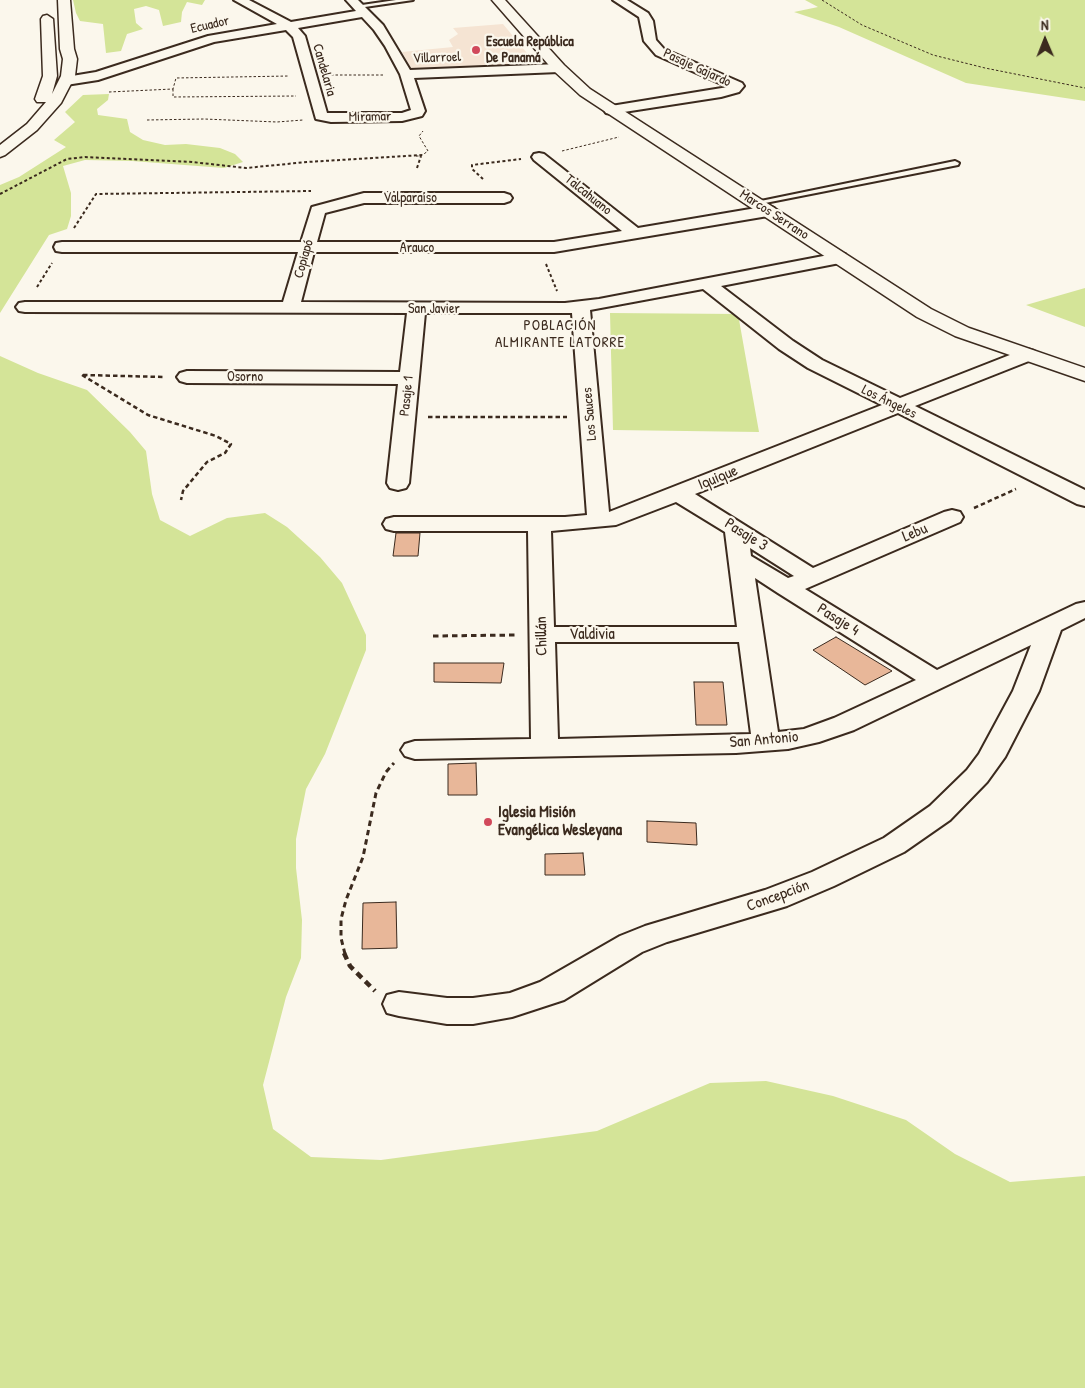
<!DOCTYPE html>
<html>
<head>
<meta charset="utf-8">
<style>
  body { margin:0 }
  #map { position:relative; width:1085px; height:1388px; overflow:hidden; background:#fbf7ec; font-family:"Patrick Hand",sans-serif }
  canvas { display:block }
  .north { position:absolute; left:1020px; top:15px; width:50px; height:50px; -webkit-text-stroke:4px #fbf7ec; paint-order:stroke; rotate:359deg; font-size:14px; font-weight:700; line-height:20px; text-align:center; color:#3b2a1e }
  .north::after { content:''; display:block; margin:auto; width:18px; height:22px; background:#3b2a1e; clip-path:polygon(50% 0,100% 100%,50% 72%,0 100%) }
</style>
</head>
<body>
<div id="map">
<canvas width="1085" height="1388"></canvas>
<div class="north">N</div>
</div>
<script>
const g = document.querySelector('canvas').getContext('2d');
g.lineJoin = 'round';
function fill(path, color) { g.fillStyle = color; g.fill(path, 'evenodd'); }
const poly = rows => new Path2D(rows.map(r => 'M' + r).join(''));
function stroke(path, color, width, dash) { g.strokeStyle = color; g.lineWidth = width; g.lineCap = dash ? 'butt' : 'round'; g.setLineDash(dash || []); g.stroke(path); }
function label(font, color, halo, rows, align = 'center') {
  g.font = font + ' "Patrick Hand",sans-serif'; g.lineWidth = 4.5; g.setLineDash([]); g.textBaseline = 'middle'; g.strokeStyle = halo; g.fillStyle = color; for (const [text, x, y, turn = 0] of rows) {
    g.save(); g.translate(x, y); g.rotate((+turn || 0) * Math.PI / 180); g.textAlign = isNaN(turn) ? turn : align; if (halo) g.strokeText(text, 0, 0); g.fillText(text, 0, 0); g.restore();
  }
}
const built = poly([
  [503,24,536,64,533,66,418,71,411,68,402,52,453,47,449,40,458,34,453,28]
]);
const green = poly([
  [73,0,205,0,202,5,187,2,182,12,181,22,163,26,159,10,146,6,134,9,136,23,143,29,127,34,121,51,106,53,103,24,80,21,76,13],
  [805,0,1085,0,1085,101,966,83,839,27,794,12,818,7],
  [109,94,108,100,97,109,98,115,127,119,130,132,143,140,165,145,186,144,220,148,235,154,243,162,224,168,132,161,85,160,63,166,71,193,71,216,67,229,49,235,0,313,0,185,19,177,66,147,54,140,75,122,65,112,83,95],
  [1085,288,1085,327,1026,305],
  [610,313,738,314,759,432,613,430],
  [0,356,38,373,87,390,130,432,146,451,152,494,160,520,190,536,227,518,265,513,287,527,320,557,342,583,366,635,366,650,325,754,306,789,296,839,296,868,302,920,301,958,286,997,263,1085,273,1129,311,1157,381,1160,597,1131,710,1083,766,1081,833,1096,906,1120,955,1154,1010,1182,1085,1176,1085,1388,0,1388]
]);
const building = poly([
  [396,533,420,533,418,556,393,556,396,533],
  [836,637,892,671,865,685,813,650,836,637],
  [434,663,504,663,501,683,434,682,434,663],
  [694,682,723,682,727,725,696,725,694,682],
  [476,763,477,795,448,795,448,764,476,763],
  [647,821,696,823,697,845,647,842,647,821],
  [583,853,585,875,545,875,545,854,583,853],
  [396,902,397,948,362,949,363,903,396,902]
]);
const pathFar4 = poly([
  [822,0,862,25,933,55,985,68,1085,88],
  [331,75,384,75],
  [173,89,173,97,296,96],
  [109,92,173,89,176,78,289,76],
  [147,120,204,119,277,122,303,120],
  [562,151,619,137],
  [416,156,421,156,428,151,419,136,423,131]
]);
const pathFar3 = poly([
  [417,168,421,156],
  [483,179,472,169,472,165,521,159],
  [0,194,67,159,85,157,192,162,246,168,307,162,422,155],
  [74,228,96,194,311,191],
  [546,264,557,291],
  [37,287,52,263]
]);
const pathFar2 = poly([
  [82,375,148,415,216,436,231,444,225,453,207,462,183,491,181,500],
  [83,375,164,377],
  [428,417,567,417],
  [974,508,1016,489]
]);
const pathFar1 = poly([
  [433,636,517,635],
  [345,954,341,938,341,919,346,900,363,857,376,793,386,772,394,763]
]);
const path = poly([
  [344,953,350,966,375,991]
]);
const service = poly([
  [396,0,413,0,358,8,355,6,396,0],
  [955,161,959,163,958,165,755,205,751,203,955,161]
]);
const minor = poly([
  [234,0,249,0,291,22,356,11,346,0,358,0,383,25,410,70,559,64,565,68,559,72,414,78,425,111,422,116,402,121,331,122,316,119,293,37,286,30,214,42,98,80,66,85,59,81,66,77,96,72,208,36,277,24,234,0],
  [362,17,374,30,385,46,400,74,411,110,402,113,327,113,305,36,298,28,362,17],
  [613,0,627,0,648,13,653,21,656,40,664,49,742,83,744,86,739,92,721,97,611,114,606,113,604,110,606,107,611,106,728,87,656,55,644,41,639,17,613,0],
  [539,153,544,154,638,228,768,206,774,208,776,211,774,214,768,216,554,252,314,252,301,302,565,303,599,299,839,253,845,254,847,258,845,262,721,286,793,341,822,360,900,398,1020,351,1027,349,1034,351,1036,355,1034,359,915,406,1085,490,1085,506,1077,504,898,413,695,494,813,568,944,512,952,510,960,512,963,517,960,522,805,589,937,670,1076,604,1085,602,1085,618,1061,630,1039,691,1005,757,987,782,950,820,904,852,834,886,787,906,667,942,642,952,564,1000,512,1017,473,1024,447,1024,399,1016,387,1013,383,1004,387,995,399,992,447,998,473,998,510,993,540,982,620,936,645,926,765,890,812,872,884,838,930,806,967,770,979,754,1013,691,1031,645,854,730,819,742,788,749,736,753,415,759,405,756,401,750,405,744,415,741,531,739,528,531,394,531,386,529,383,524,386,519,394,517,565,517,587,515,572,313,425,313,409,483,406,488,398,490,390,488,387,483,398,384,187,383,180,381,177,377,180,373,187,371,400,372,407,313,25,312,19,311,16,307,19,303,25,302,283,302,298,252,62,252,56,251,54,247,56,243,62,242,301,242,312,207,364,193,504,193,510,195,512,198,510,201,504,203,364,203,325,213,317,242,554,242,622,231,534,160,532,157,534,154,539,153],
  [703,289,779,349,808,368,882,405,609,512,590,310,703,289],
  [676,502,725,532,737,627,554,627,551,531,616,525,676,502],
  [750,548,794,576,788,578,751,556,750,548],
  [755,578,778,593,916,680,834,718,804,729,778,732,755,578],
  [555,642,739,642,751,734,558,739,555,642]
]);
const tertiary = poly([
  [492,0,505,0,564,65,590,89,931,309,969,328,1085,368,1085,381,955,336,917,317,580,95,554,71,492,0]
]);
const primary = poly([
  [58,0,70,0,74,49,77,59,75,76,61,103,37,130,5,155,0,157,0,145,27,124,46,102,37,102,35,99,43,76,41,19,43,16,47,15,53,19,57,76,52,94,61,76,63,59,60,49,58,0]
]);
const markers = [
  [476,50,5,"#d1495b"],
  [488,822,5,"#d1495b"]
];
const farStreetnames = [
  ["Ecuador",210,25,-13],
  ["Villarroel",437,58,-2],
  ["Pasaje Gajardo",697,68,25],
  ["Candelaria",324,70,74],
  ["Miramar",370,117,-1],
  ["Talcahuano",588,195,39],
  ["Valparaíso",410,198],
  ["Marcos Serrano",774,215,33],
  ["Arauco",417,248],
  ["Copiapó",304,259,-74],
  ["San Javier",434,309],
  ["Osorno",245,377],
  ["Pasaje 1",407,396,-84],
  ["Los Ángeles",889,402,26],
  ["Los Sauces",590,414,-95]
];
const farPoinames = [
  ["Escuela República",486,42],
  ["De Panamá",486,58]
];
const farNeighbourhoodnames = [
  ["POBLACIÓN",560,326],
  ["ALMIRANTE LATORRE",560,343]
];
const streetNames = [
  ["Iquique",718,478,-22],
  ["Lebu",915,533,-23],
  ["Pasaje 3",746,535,32],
  ["Pasaje 4",838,620,32],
  ["Valdivia",592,635],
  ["Chillán",542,636,-91],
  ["San Antonio",764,740,-5],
  ["Concepción",778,896,-20]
];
const poiNames = [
  ["Iglesia Misión",498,813],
  ["Evangélica Wesleyana",498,831]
];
fill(built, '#f5e4d3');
fill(green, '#d4e498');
fill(building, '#e8b799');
stroke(building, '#3b2a1e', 1);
stroke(service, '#3b2a1e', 4);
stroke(minor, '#3b2a1e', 4);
stroke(tertiary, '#3b2a1e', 3);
stroke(primary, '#3b2a1e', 3);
stroke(pathFar4, '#3b2a1e', 1, [2.5, 2]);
stroke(pathFar3, '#3b2a1e', 2, [3, 2.5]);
stroke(pathFar2, '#3b2a1e', 2.5, [4.5, 3]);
stroke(pathFar1, '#3b2a1e', 3, [5.5, 4]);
stroke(path, '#3b2a1e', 4.5, [7, 5]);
fill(service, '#fbf7ec');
fill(minor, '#fbf7ec');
fill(tertiary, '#fbf7ec');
fill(primary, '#fbf7ec');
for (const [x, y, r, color] of markers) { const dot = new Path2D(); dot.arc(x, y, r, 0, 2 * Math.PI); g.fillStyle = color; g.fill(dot); stroke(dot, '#fbf7ec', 2); }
label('14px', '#3b2a1e', '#fbf7ec', farStreetnames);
label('bold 14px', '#3b2a1e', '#fbf7ec', farPoinames, 'left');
g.letterSpacing = '1px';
label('15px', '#3b2a1e', '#fbf7ec', farNeighbourhoodnames);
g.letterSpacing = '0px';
label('16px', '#3b2a1e', '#fbf7ec', streetNames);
label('bold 16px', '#3b2a1e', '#fbf7ec', poiNames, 'left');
</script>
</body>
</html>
